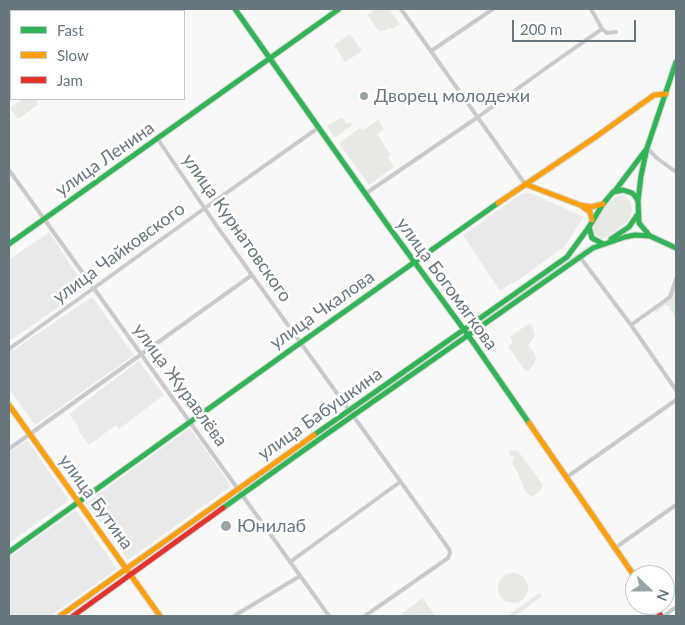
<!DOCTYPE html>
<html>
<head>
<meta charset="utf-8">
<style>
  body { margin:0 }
  #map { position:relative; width:685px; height:625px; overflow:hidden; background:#f8f8f7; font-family:Lato,sans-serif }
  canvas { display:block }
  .frame { position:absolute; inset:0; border:10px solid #66777f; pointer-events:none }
  .legend { position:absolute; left:10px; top:10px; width:175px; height:90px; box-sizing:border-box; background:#fff; border:1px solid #c2c9cc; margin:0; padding:6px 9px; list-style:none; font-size:15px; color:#66777f }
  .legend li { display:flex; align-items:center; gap:10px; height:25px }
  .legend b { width:25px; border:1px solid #c2c9cc }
  .north { position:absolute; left:625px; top:565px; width:50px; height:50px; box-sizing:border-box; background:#fff; border:1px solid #c2c9cc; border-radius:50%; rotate:112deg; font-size:14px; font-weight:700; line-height:20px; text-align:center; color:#66777f }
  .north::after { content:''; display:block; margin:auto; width:18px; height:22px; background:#99a4a9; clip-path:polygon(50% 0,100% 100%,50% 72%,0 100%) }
  .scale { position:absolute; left:512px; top:20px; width:124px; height:22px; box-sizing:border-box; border:2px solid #66777f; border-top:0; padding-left:6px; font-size:15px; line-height:18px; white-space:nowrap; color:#66777f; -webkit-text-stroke:4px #fff; paint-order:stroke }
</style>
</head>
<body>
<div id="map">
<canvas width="685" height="625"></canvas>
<div class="frame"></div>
<ul class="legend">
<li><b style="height:6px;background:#30b455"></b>Fast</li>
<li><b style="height:6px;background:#ff9f0a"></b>Slow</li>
<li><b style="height:6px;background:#e5322d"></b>Jam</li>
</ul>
<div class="north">N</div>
<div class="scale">200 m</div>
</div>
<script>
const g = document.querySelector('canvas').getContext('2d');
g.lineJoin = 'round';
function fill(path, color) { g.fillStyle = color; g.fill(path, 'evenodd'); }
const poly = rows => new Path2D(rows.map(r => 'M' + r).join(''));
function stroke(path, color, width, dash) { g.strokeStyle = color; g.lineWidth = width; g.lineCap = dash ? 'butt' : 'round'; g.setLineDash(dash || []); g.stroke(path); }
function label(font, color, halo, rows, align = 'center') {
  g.font = font + ' Lato,sans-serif'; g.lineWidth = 5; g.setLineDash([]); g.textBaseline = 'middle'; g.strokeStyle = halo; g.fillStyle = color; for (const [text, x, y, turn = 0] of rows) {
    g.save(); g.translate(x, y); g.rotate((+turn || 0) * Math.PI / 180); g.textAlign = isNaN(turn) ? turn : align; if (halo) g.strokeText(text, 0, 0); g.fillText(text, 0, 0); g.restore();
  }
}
const built = poly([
  [526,193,530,193,584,217,564,247,514,283,511,283,500,291,463,235,521,194],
  [49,232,86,288,9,341,9,260],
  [92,297,134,355,35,425,9,389,9,353],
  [139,361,164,395,119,429,116,425,89,445,78,430,79,428,69,414],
  [190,428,231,486,128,560,86,503],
  [27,440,69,500,9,543,9,453],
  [76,510,117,569,50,616,9,616,9,557],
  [539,593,542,596,515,616,507,616]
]);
const green = poly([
  [375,9,389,9,400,24,392,29,390,27,386,30,379,31,367,15],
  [350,34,362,51,345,62,334,45],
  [23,99,35,99,39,104,18,119,10,108],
  [342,117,347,124,350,122,352,125,335,138,327,126],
  [378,120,384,129,377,134,391,155,388,158,394,167,369,185,339,143,360,128,363,130],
  [617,196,624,196,631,202,632,211,630,217,627,222,608,236,603,239,595,237,593,233,593,225,608,203],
  [589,245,591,247,479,326,477,323],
  [676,286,676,318,669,307,665,305,656,313,653,311,671,297],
  [528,324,532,325,535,336,529,344,528,346,534,352,536,358,534,365,526,372,508,346,513,342,510,337],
  [511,450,518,451,543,485,540,491,531,497,524,489,518,473,512,464,514,457,510,455,509,453],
  '498 588a15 15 0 1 1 30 0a15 15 0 1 1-30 0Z',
  [423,598,435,616,404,616,402,613]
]);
const street = poly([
  [401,9,525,184],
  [591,9,602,29,607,33,616,32],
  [57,11,60,9],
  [9,45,11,43],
  [431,51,493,9],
  [157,138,216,225,449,549,450,553,448,558,365,616],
  [647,148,658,159,676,172],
  [9,170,329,616],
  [365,194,478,117,556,61,602,29],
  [580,257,631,325,676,390],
  [631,325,670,297,676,279],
  [9,349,205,208,318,128],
  [9,449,252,275],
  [567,477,676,400],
  [615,548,676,505],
  [290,562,400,482],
  [234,616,300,576],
  [664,616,676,607]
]);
const fast = poly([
  [235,9,386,223,473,342,529,423],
  [614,192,645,151],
  [638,201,641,176,647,148,676,62],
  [589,227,592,238,603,244],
  [611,239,629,227,638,214],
  [9,244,339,9],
  [314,435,567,257,589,227,603,204,613,192,623,190,632,193,635,196,638,201,639,223,650,236],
  [223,508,321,438,593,248,625,237,635,235,650,236,676,248],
  [9,552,296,346,498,203]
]);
const slow = poly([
  [525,184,580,205,591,207,603,204],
  [498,203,597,136,654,95,666,94],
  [583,207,590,212,592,220],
  [9,405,160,616],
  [529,423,635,577],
  [60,616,314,435]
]);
const jam = poly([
  [654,605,661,616],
  [73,616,223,508]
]);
const markers = [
  [364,96,5,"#99a4a9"],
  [226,526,6,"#99a4a9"]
];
const poiNames = [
  ["Дворец молодежи",374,96],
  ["Юнилаб",237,526]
];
const streetNames = [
  ["улица Ленина",105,159,-35],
  ["улица Курнатовского",237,228,55],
  ["улица Чайковского",119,253,-36],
  ["улица Богомягкова",447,284,54],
  ["улица Чкалова",322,310,-35],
  ["улица Журавлёва",180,385,54],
  ["улица Бабушкина",320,414,-35],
  ["улица Бутина",96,502,54]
];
fill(built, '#e8e9e9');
fill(green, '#e7e9e5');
stroke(fast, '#d4d5d5', 7);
stroke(slow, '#d4d5d5', 7);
stroke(jam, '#d4d5d5', 7);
stroke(street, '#c9cacb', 4);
stroke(fast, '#30b455', 5);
stroke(slow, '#ff9f0a', 5);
stroke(jam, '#e5322d', 5);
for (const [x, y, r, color] of markers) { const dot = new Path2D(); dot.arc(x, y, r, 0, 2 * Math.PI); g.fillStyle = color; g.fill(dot); stroke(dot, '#fff', 2); }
label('18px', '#66777f', '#fff', poiNames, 'left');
label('18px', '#66777f', '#fff', streetNames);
</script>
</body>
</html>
